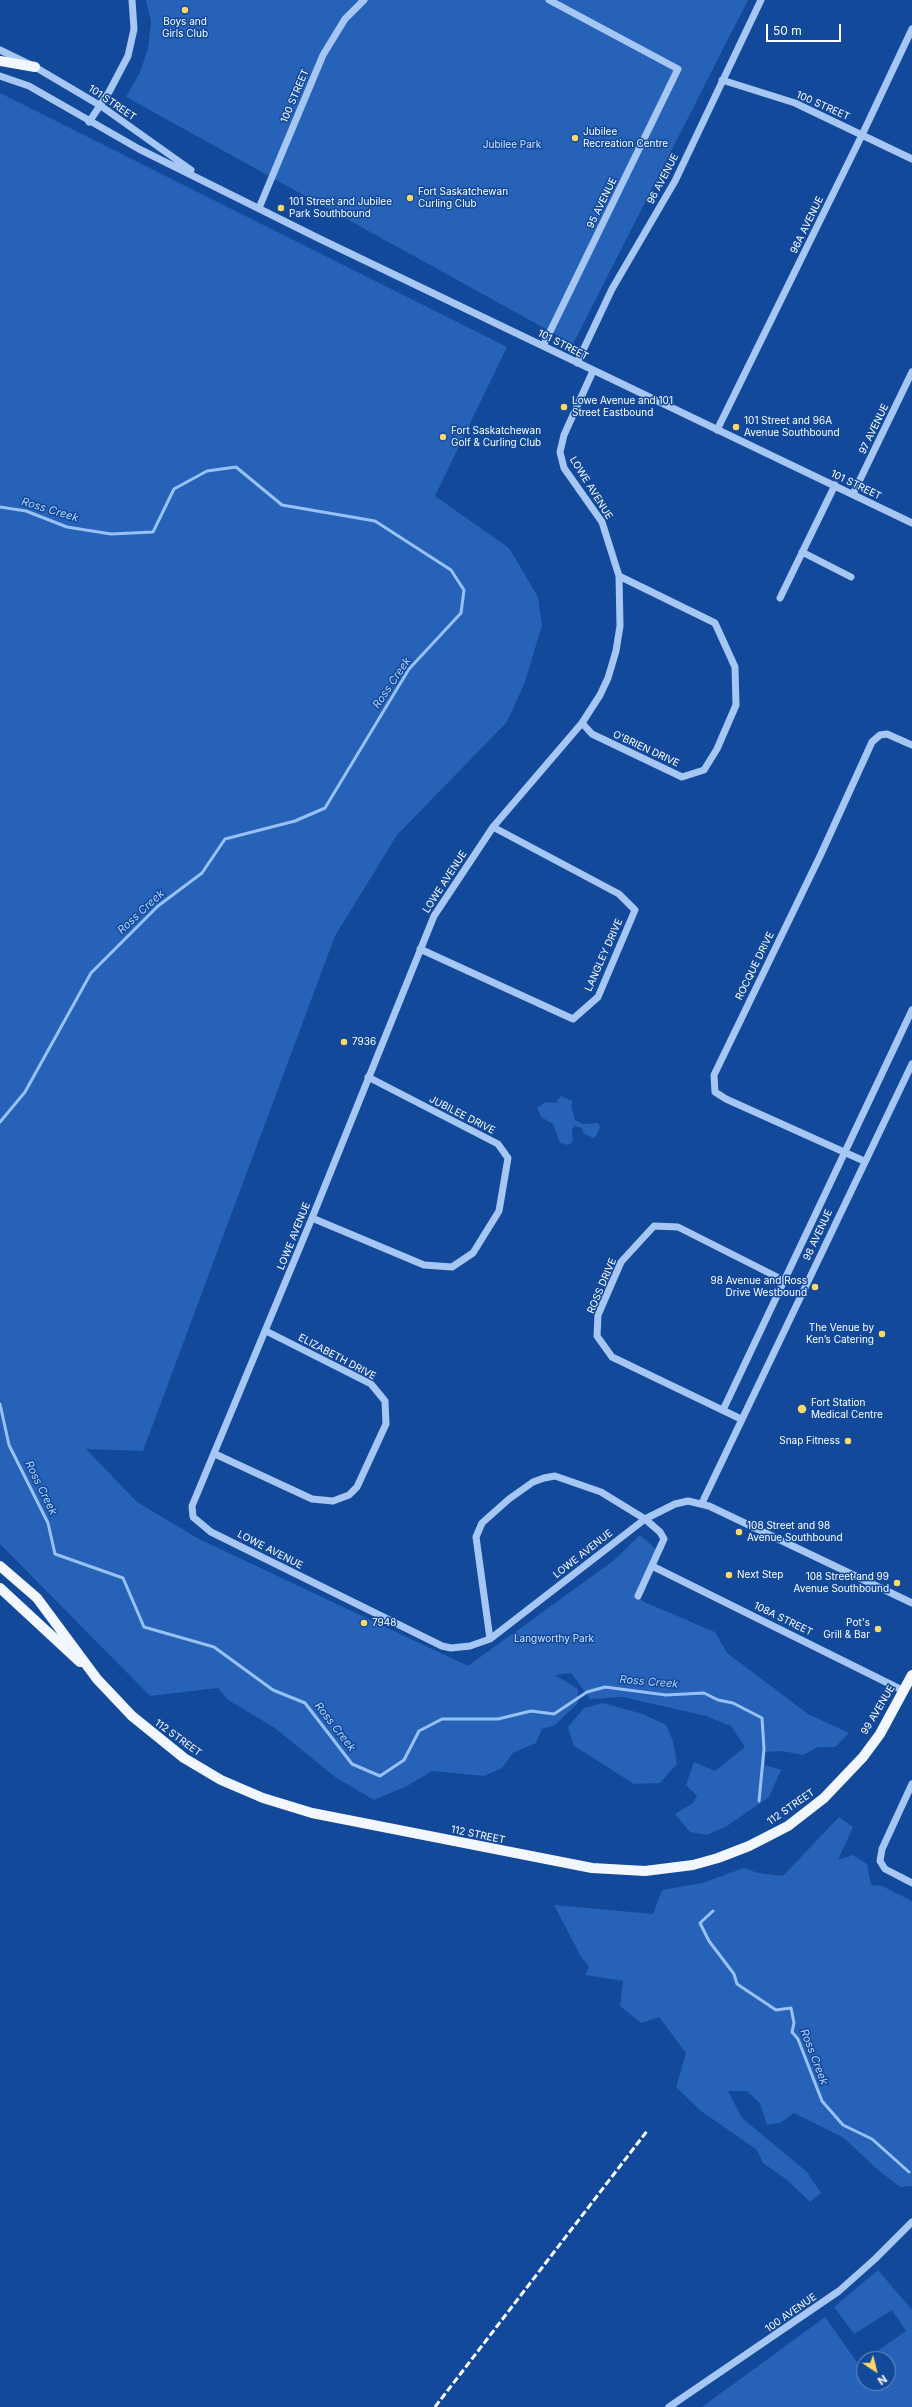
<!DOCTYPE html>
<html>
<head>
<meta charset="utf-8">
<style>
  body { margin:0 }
  #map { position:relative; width:912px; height:2407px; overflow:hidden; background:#12499a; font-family:Inter,sans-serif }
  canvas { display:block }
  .north { position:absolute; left:856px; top:2351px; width:40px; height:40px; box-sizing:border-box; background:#12499a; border:1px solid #7192c2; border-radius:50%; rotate:145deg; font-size:11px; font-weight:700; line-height:16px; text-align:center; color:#fff }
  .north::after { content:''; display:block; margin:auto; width:14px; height:18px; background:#ffd968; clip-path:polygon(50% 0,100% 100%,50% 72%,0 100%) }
  .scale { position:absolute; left:766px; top:24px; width:75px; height:18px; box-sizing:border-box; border:2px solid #fff; border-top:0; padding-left:5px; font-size:12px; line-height:14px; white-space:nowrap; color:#fff; -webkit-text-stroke:3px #12499a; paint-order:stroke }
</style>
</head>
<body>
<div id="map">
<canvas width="912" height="2407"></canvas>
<div class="north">N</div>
<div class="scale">50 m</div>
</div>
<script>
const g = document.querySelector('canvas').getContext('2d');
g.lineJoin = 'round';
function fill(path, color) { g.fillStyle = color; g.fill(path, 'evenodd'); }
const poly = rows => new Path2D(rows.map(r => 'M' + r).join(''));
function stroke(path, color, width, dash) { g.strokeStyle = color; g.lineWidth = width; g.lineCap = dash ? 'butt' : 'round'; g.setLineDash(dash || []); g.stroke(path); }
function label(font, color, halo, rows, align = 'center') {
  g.font = font + ' Inter,sans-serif'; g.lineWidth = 3; g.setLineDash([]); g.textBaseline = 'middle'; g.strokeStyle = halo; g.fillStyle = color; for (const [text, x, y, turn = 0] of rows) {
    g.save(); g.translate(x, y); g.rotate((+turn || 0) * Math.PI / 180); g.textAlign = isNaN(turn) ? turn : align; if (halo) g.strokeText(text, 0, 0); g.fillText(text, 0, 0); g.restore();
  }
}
const green = poly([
  [146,0,748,0,573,344,126,97,140,72,148,49,151,22],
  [0,93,507,347,435,496,509,548,538,597,542,625,525,682,507,722,397,835,335,936,143,1451,86,1449,137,1502,199,1539,468,1666,613,1561,640,1535,656,1549,637,1596,644,1602,715,1632,727,1653,808,1714,849,1733,835,1747,818,1747,803,1755,782,1751,765,1752,765,1765,781,1770,769,1797,727,1826,707,1835,690,1832,675,1814,693,1803,697,1796,686,1785,694,1762,715,1771,745,1747,731,1726,706,1716,623,1697,590,1699,571,1673,555,1675,578,1689,578,1703,555,1725,542,1729,536,1743,513,1753,502,1768,484,1776,432,1771,407,1786,374,1800,335,1777,275,1728,228,1700,218,1688,150,1696,0,1544],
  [561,1096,573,1101,571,1106,575,1120,583,1124,598,1123,600,1127,596,1136,593,1138,583,1133,582,1128,574,1126,572,1131,573,1141,568,1145,560,1143,553,1124,541,1117,537,1108,545,1102,556,1103],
  [603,1703,643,1714,666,1725,673,1741,677,1764,660,1783,634,1784,574,1746,568,1727,584,1708],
  [839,1817,853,1827,838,1860,853,1855,867,1864,871,1885,882,1886,912,1901,912,2186,900,2187,878,2170,844,2138,794,2113,780,2123,767,2125,760,2103,747,2091,728,2091,742,2118,807,2172,821,2193,810,2202,787,2180,763,2163,757,2150,701,2111,676,2087,686,2053,659,2017,641,2023,620,2006,623,1981,585,1975,589,1967,580,1955,554,1905,653,1914,662,1890,702,1883,744,1868,758,1873,783,1876],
  [878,2270,912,2310,912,2407,702,2407,825,2317,864,2372,864,2383,888,2383,888,2359,871,2359,869,2357,906,2331,892,2310,854,2334,834,2307]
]);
const stream = poly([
  [0,507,26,511,67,527,111,534,153,532,174,489,207,471,236,467,282,505,375,521,451,570,464,590,461,613,409,669,325,808,295,821,225,839,202,873,158,906,91,973,25,1092,0,1122],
  [0,1404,9,1445,48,1523,55,1554,123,1578,144,1627,214,1647,273,1690,305,1703,352,1764,380,1776,404,1760,419,1731,442,1719,498,1719,531,1711,554,1714,587,1692,605,1687,666,1695,704,1693,718,1700,733,1703,762,1718,764,1749,759,1801],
  [713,1911,700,1923,709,1941,734,1974,737,1984,776,2010,791,2008,794,2023,792,2032,798,2039,822,2101,843,2125,872,2139,909,2172]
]);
const minor = poly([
  [0,50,35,67,101,106,191,170],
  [0,76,29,86,139,149,320,239,912,523],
  [722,80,795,103,912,159],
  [89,122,109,92,128,56,134,29,132,0],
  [259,208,323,55,345,19,364,0],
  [543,346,678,69,549,0],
  [577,363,612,289,675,181,761,0],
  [593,371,564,435,560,452,564,468,602,522,619,576,620,626,616,651,608,678,600,695,582,723,493,827,434,916,312,1218,192,1506,193,1517,211,1532,442,1646,451,1648,470,1646,490,1639,645,1519,675,1504,688,1501,709,1506,912,1603],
  [717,430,862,135,912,29],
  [853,494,912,372],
  [802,552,851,577],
  [780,598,835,485],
  [582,723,592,734,682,777,704,770,717,749,736,705,735,667,715,623,619,576],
  [420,949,573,1019,598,997,635,910,619,894,493,827],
  [864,1161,726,1099,715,1092,714,1075,821,854,872,742,880,735,887,734,912,745],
  [312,1218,424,1265,452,1267,473,1253,499,1211,508,1158,498,1144,368,1077],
  [723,1410,912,1010],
  [741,1419,612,1357,597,1336,598,1315,621,1262,654,1226,678,1227,783,1280],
  [215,1454,312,1499,333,1501,349,1495,357,1487,386,1424,385,1401,371,1384,266,1331],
  [702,1503,912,1064],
  [652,1566,904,1691],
  [490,1639,476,1537,482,1523,509,1499,533,1482,544,1478,555,1476,601,1492,645,1519,660,1532,664,1539,638,1596],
  [912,1784,882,1849,880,1861,885,1869,912,1883],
  [669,2407,839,2291,875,2259,912,2222]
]);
const major = poly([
  [0,61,35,67],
  [0,1566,37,1598,97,1679,132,1716,184,1758,221,1780,263,1798,312,1813,592,1868,645,1871,693,1865,718,1858,749,1846,788,1826,824,1798,863,1757,880,1734,912,1675],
  [0,1588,80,1662]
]);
const rail = poly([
  [435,2407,647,2131]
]);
const markers = [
  [185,10,4,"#ffd968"],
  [575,138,4,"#ffd968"],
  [410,198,4,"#ffd968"],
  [281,208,4,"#ffd968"],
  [564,407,4,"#ffd968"],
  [736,427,4,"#ffd968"],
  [443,437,4,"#ffd968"],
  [344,1042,4,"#ffd968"],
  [815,1287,4,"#ffd968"],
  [882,1334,4,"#ffd968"],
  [802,1409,5,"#ffd968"],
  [848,1441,4,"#ffd968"],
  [739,1532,4,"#ffd968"],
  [729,1575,4,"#ffd968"],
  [897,1583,4,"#ffd968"],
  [364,1623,4,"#ffd968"],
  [878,1629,4,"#ffd968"]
];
const poiNames = [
  ["Boys and",185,22,"center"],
  ["Girls Club",185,34,"center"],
  ["Jubilee",583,132],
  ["Recreation Centre",583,144],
  ["Fort Saskatchewan",418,192],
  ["Curling Club",418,204],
  ["101 Street and Jubilee",289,202],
  ["Park Southbound",289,214],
  ["Lowe Avenue and 101",572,401],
  ["Street Eastbound",572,413],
  ["101 Street and 96A",744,421],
  ["Avenue Southbound",744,433],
  ["Fort Saskatchewan",451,431],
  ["Golf & Curling Club",451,443],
  ["7936",352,1042],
  ["98 Avenue and Ross",807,1281,"right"],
  ["Drive Westbound",807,1293,"right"],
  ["The Venue by",874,1328,"right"],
  ["Ken’s Catering",874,1340,"right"],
  ["Fort Station",811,1403],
  ["Medical Centre",811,1415],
  ["Snap Fitness",840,1441,"right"],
  ["108 Street and 98",747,1526],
  ["Avenue Southbound",747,1538],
  ["Next Step",737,1575],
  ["108 Street and 99",889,1577,"right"],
  ["Avenue Southbound",889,1589,"right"],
  ["7948",372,1623],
  ["Pot's",870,1623,"right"],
  ["Grill & Bar",870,1635,"right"]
];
const streetNames = [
  ["100 STREET",295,96,-67],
  ["101 STREET",112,103,34],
  ["100 STREET",823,106,24],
  ["96 AVENUE",663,179,-62],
  ["95 AVENUE",602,203,-64],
  ["96A AVENUE",807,225,-64],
  ["101 STREET",563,345,27],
  ["97 AVENUE",874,429,-64],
  ["101 STREET",856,485,26],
  ["LOWE AVENUE",591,488,58],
  ["O'BRIEN DRIVE",646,749,25],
  ["LOWE AVENUE",445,882,-57],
  ["LANGLEY DRIVE",604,955,-66],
  ["ROCQUE DRIVE",755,966,-64],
  ["JUBILEE DRIVE",462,1115,27],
  ["98 AVENUE",818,1235,-65],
  ["LOWE AVENUE",294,1236,-68],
  ["ROSS DRIVE",602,1286,-67],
  ["ELIZABETH DRIVE",337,1357,28],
  ["LOWE AVENUE",270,1550,27],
  ["LOWE AVENUE",583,1554,-38],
  ["108A STREET",783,1619,26],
  ["99 AVENUE",878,1710,-59],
  ["112 STREET",178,1738,36],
  ["112 STREET",791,1807,-35],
  ["112 STREET",478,1835,12],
  ["100 AVENUE",791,2313,-35]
];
const parkNames = [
  ["Jubilee Park",512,145],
  ["Langworthy Park",554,1639]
];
const waterNames = [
  ["Ross Creek",50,510,17],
  ["Ross Creek",392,683,-56],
  ["Ross Creek",141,912,-43],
  ["Ross Creek",41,1488,64],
  ["Ross Creek",649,1682,5],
  ["Ross Creek",335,1727,52],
  ["Ross Creek",814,2057,69]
];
fill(green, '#2562b8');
stroke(stream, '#98c1f7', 3);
stroke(minor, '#a6c6f4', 7);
stroke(major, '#f2f7ff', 10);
stroke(rail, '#fff', 3, [7, 3]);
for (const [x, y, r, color] of markers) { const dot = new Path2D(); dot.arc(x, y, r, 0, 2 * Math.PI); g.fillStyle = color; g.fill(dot); stroke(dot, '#12499a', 1.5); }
label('10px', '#fff', '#12499a', poiNames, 'left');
label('10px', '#fff', '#12499a', streetNames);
label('10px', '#cee2fd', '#12499a', parkNames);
label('italic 11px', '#b2d1fa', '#12499a', waterNames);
</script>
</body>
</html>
